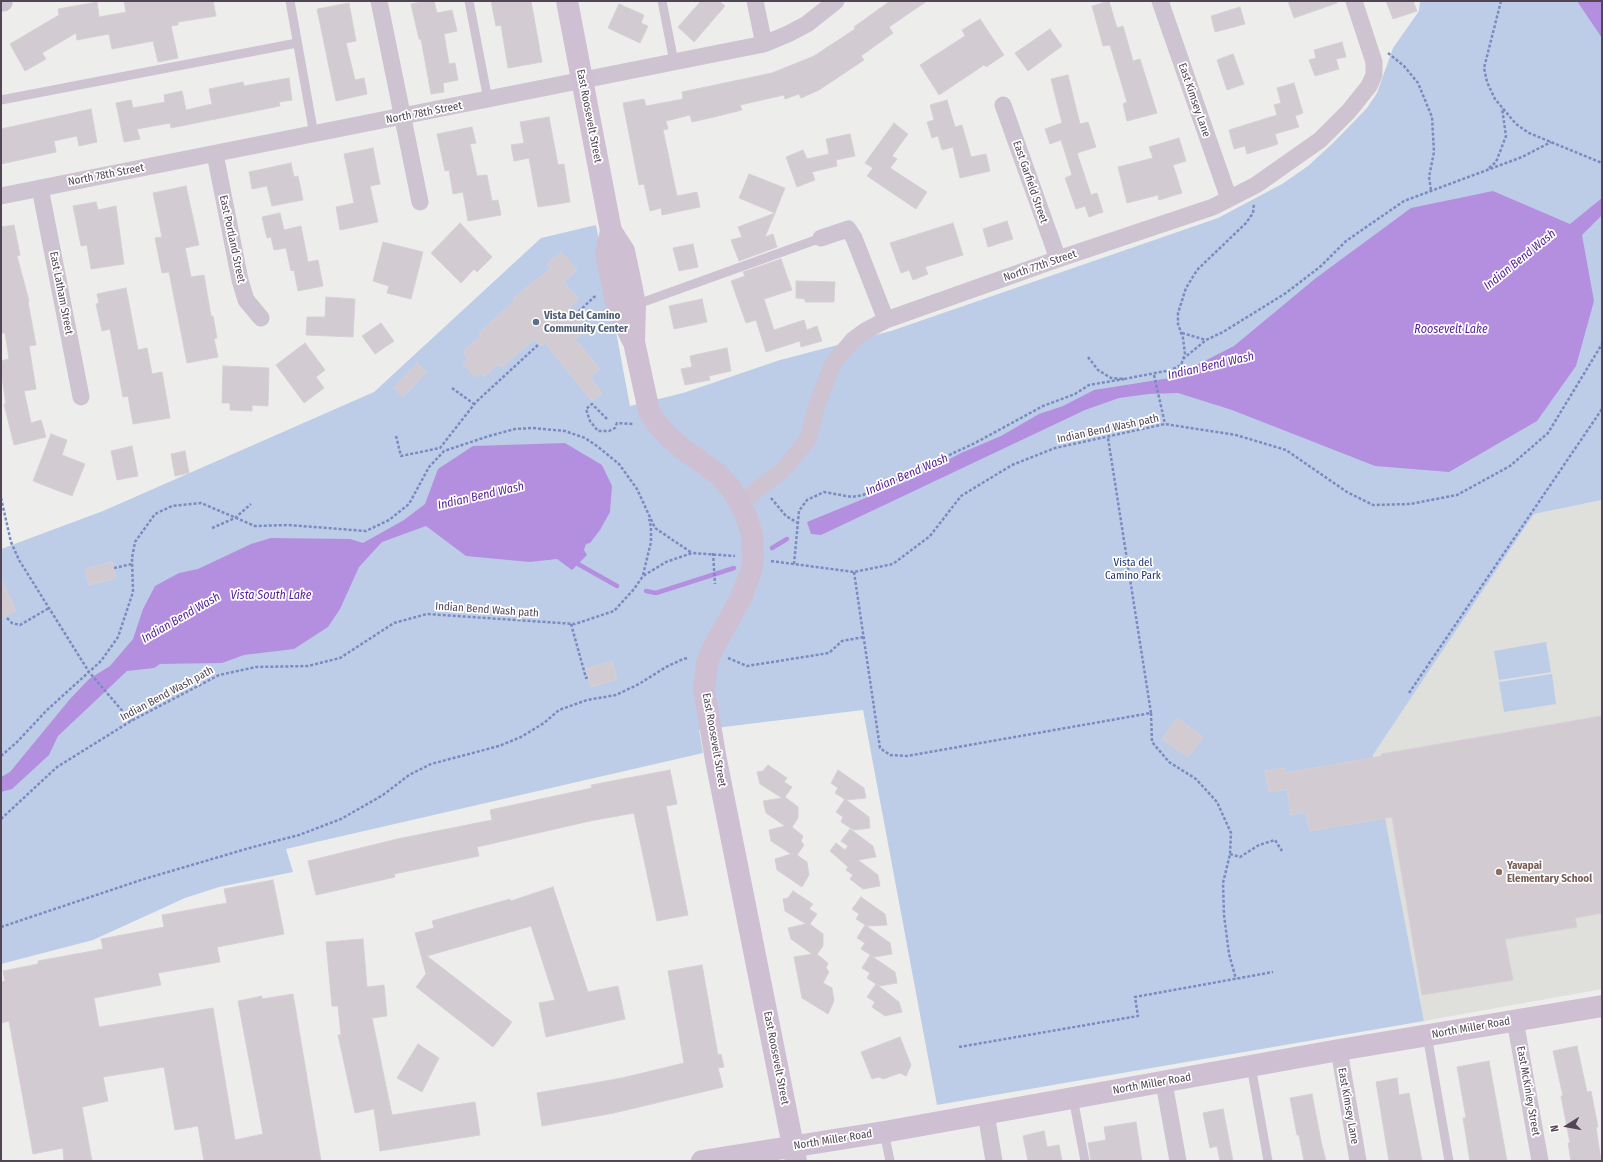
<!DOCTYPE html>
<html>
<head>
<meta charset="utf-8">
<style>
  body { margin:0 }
  #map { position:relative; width:1603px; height:1162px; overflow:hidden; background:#edeeeb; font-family:"Fira Sans Condensed",sans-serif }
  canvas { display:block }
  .frame { position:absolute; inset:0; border:2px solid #524656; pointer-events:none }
  .north { position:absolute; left:1547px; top:1106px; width:40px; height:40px; -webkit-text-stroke:3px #fff; paint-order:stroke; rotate:259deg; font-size:11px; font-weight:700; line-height:16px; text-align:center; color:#524656 }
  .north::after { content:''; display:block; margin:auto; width:14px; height:18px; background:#524656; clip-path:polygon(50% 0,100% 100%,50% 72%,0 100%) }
</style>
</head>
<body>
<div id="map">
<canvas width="1603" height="1162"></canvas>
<div class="frame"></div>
<div class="north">N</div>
</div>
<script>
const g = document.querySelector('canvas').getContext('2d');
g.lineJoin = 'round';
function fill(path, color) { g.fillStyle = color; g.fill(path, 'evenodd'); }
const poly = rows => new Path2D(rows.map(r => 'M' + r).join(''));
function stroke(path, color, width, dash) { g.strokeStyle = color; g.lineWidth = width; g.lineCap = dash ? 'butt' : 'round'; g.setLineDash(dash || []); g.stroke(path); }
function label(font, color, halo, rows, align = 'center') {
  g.font = font + ' "Fira Sans Condensed",sans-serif'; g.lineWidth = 3.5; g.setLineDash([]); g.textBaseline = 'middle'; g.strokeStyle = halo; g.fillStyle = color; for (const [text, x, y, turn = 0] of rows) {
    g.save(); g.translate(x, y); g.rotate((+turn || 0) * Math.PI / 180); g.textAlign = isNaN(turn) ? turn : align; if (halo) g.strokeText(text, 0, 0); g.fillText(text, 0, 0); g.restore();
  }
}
const education = poly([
  [1602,500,1602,989,1424,1021,1373,755,1534,514]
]);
const green = poly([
  [1420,1,1602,1,1602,500,1534,514,1373,755,1424,1021,937,1105,863,710,699,730,703,753,286,849,293,872,219,887,185,898,93,940,1,964,1,549,103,511,374,392,541,238,596,225,630,406,683,393,780,360,891,331,1218,218,1282,184,1308,166,1334,142,1367,108,1377,93,1393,48,1419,11],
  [1546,642,1551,672,1499,680,1494,651],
  [1552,674,1556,704,1504,712,1499,682]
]);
const water = poly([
  [1577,1,1602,1,1602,38],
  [1493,191,1570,224,1602,198,1602,215,1582,235,1594,301,1576,366,1537,421,1449,472,1375,466,1232,410,1178,393,1149,394,1119,398,1085,410,821,535,811,534,807,522,912,479,961,453,1001,436,1039,414,1063,406,1094,390,1170,378,1187,370,1234,346,1316,278,1411,208],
  [565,443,602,465,612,486,610,512,600,530,590,543,586,544,584,550,587,555,572,570,557,559,530,562,466,556,426,526,382,542,359,567,340,609,328,627,294,649,244,655,222,663,160,664,154,668,127,671,58,736,49,755,12,789,1,792,1,777,10,772,70,699,89,679,110,666,133,639,143,609,155,586,179,573,198,569,251,544,271,538,350,539,363,543,404,520,425,504,438,469,473,446]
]);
const stream = poly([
  [772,548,787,539],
  [575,558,578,564,617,586],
  [646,591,656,593,734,568]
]);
const building = poly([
  [124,1,213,1,216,16,178,22,178,25,171,26,178,58,158,62,153,41,112,49,109,34,77,40,76,33,42,53,46,59,25,71,10,44,59,15,58,9,97,2,99,17,126,12,124,1],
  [427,1,434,1,437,13,452,10,457,31,444,34,449,64,455,63,458,80,443,83,444,92,431,94,421,39,419,39,411,4,427,1],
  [491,1,531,1,542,62,508,68,501,25,496,26,491,1],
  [701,1,719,1,725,6,694,42,678,27,701,1],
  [890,1,927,1,889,27,893,33,861,56,864,60,819,90,801,98,799,94,785,99,784,95,740,105,742,110,714,117,692,122,690,115,666,121,668,129,663,130,677,196,697,192,700,207,662,215,661,208,650,211,644,184,639,185,623,103,644,99,646,106,683,99,682,92,772,73,814,56,855,29,854,27,890,1],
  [1109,1,1117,28,1123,26,1133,61,1140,59,1157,113,1127,121,1123,104,1127,102,1110,45,1103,46,1092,6,1109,1],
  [1288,1,1337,1,1337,3,1294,18,1288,1],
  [1386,1,1413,1,1417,11,1393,19,1386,1],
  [349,3,356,41,346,43,355,80,364,78,367,94,336,101,317,9,349,3],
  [619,4,644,15,641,23,648,26,640,43,608,28,619,4],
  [1240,7,1245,24,1215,32,1211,16,1240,7],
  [980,19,1004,55,986,67,984,65,939,95,920,65,965,36,962,30,980,19],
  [1050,29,1062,46,1028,71,1015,53,1050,29],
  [1342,42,1346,57,1336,59,1339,69,1315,76,1309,60,1316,58,1314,50,1342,42],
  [1233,54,1244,84,1227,90,1217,60,1233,54],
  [1068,75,1080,124,1088,122,1096,147,1077,153,1091,195,1097,193,1103,212,1089,217,1085,206,1076,209,1065,178,1072,175,1061,140,1050,144,1045,129,1062,123,1051,79,1068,75],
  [289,78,292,100,279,102,280,106,171,128,170,123,137,129,140,139,124,142,116,103,131,100,133,108,165,102,164,95,182,91,186,110,212,104,209,89,243,82,244,86,289,78],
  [1294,83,1303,113,1295,116,1299,127,1275,134,1278,144,1247,154,1245,146,1234,149,1229,130,1277,115,1274,105,1281,103,1277,88,1294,83],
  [947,100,955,127,962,125,971,157,986,154,990,171,960,178,953,147,942,150,938,136,932,138,927,122,934,120,930,105,947,100],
  [91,109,97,142,79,146,77,136,54,141,56,152,1,164,1,129,91,109],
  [549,117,558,165,564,164,570,202,538,207,529,158,514,161,511,145,524,143,520,122,549,117],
  [894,123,908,134,892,156,897,159,890,168,927,192,916,209,867,176,873,168,865,163,894,123],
  [472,127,476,143,470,144,477,176,487,175,492,201,498,200,501,215,468,221,463,192,453,194,449,170,445,171,437,134,472,127],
  [850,134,855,156,836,160,837,166,812,172,815,180,797,187,786,157,803,150,807,159,829,154,826,139,850,134],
  [1179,138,1186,161,1173,165,1182,193,1159,200,1158,195,1127,203,1118,167,1153,158,1149,147,1179,138],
  [373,148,380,184,370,186,378,222,340,230,336,207,354,203,344,154,373,148],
  [291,163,294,177,298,176,303,200,272,206,267,186,252,189,249,172,291,163],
  [749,174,785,188,775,213,739,198,749,174],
  [186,186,199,245,185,248,191,277,204,275,211,316,213,316,217,338,214,339,218,357,187,363,169,272,162,273,155,238,162,237,153,193,186,186],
  [96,202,98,210,116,206,124,264,91,269,87,245,81,246,73,206,96,202],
  [280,213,284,230,301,226,308,262,318,260,323,286,298,291,294,270,291,271,286,248,274,250,271,237,267,238,262,217,280,213],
  [775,213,765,237,773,234,777,247,739,261,731,240,742,237,738,227,775,213],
  [1007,221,1013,239,988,247,983,229,1007,221],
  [460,223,492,257,477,272,474,269,461,283,431,253,460,223],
  [953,223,963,255,925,267,928,274,913,280,909,270,901,273,890,243,953,223],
  [14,225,20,255,17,256,29,301,28,302,36,345,29,346,36,389,24,391,31,423,41,420,46,437,14,445,4,404,6,404,1,370,1,361,9,359,5,333,1,333,1,227,14,225],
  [383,242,423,252,411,299,387,293,389,286,373,281,383,242],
  [693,244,698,267,679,271,673,248,693,244],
  [561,252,577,270,563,282,579,298,569,308,587,329,575,339,600,369,590,377,602,393,592,401,545,343,541,346,534,339,502,367,498,364,484,377,481,372,475,377,463,363,468,359,463,352,481,336,479,333,515,300,514,297,550,269,547,264,561,252],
  [781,259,792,290,764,299,774,330,804,320,807,330,817,326,822,341,801,347,800,341,766,352,756,320,746,323,731,281,745,276,743,272,781,259],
  [796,281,835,282,834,302,805,302,805,299,796,298,796,281],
  [126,288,138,350,147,348,152,374,162,372,170,418,133,424,128,396,123,397,110,329,102,331,96,304,99,303,97,294,126,288],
  [326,297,355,299,353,337,306,335,307,317,325,317,326,297],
  [702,299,707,322,674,329,669,306,702,299],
  [381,323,394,341,375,354,362,336,381,323],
  [305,343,325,370,316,377,324,388,304,403,276,365,305,343],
  [727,348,731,371,709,376,710,380,685,385,681,369,692,367,690,356,727,348],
  [417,363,427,372,403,397,393,388,417,363],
  [223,366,269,368,268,406,252,405,252,411,230,410,230,403,222,403,223,366],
  [51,434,67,440,62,455,85,464,72,496,33,481,51,434],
  [132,446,138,476,117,480,111,451,132,446],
  [185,451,189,473,175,476,171,454,185,451],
  [112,562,116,578,89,585,85,569,112,562],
  [1,579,16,611,1,618,1,579],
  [612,661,617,679,591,687,586,669,612,661],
  [1602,716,1602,913,1575,918,1577,927,1505,939,1513,980,1422,995,1392,817,1310,831,1306,812,1291,815,1287,789,1269,792,1265,771,1284,768,1285,773,1382,756,1381,754,1602,716],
  [1177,718,1203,737,1188,757,1162,739,1177,718],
  [768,765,787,778,784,782,792,787,785,797,798,807,798,818,792,827,803,836,801,841,804,845,797,855,807,862,809,875,802,887,777,870,775,859,791,854,771,841,769,830,785,826,766,813,763,801,782,798,760,784,757,772,763,771,768,765],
  [670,770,677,804,666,806,688,915,657,921,634,813,590,821,477,847,479,856,394,874,395,877,316,895,308,861,397,839,492,820,490,810,592,788,591,785,670,770],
  [838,770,864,788,866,798,846,800,835,793,838,788,831,783,838,770],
  [845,799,869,817,870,828,854,830,841,822,843,817,836,812,845,799],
  [850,829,873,846,876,857,858,860,878,875,880,886,863,889,850,879,853,875,846,870,848,867,830,851,836,843,845,850,848,846,841,841,850,829],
  [273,880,284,934,217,947,220,962,158,973,161,985,94,998,99,1027,213,1008,235,1140,263,1134,238,1001,262,996,262,999,293,994,321,1161,204,1161,198,1126,175,1130,164,1067,103,1077,108,1101,82,1107,92,1161,64,1161,63,1148,33,1154,9,1021,1,1023,1,982,5,981,3,971,38,964,38,961,103,949,101,939,164,927,162,915,227,903,224,889,273,880],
  [553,887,588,992,618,986,625,1019,546,1037,539,1003,555,1000,531,926,427,956,512,1022,493,1047,416,987,426,974,415,933,434,928,432,921,510,899,511,901,553,887],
  [793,891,813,904,809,909,817,914,810,924,823,934,823,946,817,954,828,963,826,968,829,972,823,983,832,988,834,1001,828,1014,802,998,794,957,812,954,791,939,788,928,806,924,785,911,783,899,788,898,793,891],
  [861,897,885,914,887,925,867,926,856,919,859,914,852,909,861,897],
  [865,925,890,943,892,954,874,957,861,949,865,943,857,938,865,925],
  [363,939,367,987,384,985,387,1016,372,1018,392,1115,475,1102,480,1135,380,1151,374,1109,355,1113,338,1035,341,1035,338,1006,332,1006,326,942,363,939],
  [870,955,895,972,897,983,879,986,867,978,870,973,862,968,870,955],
  [702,965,718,1055,721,1054,724,1067,718,1068,723,1087,614,1113,542,1126,537,1093,622,1078,684,1063,668,971,702,965],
  [876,984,899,1002,902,1012,885,1016,872,1007,875,1002,867,997,876,984],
  [900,1037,911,1065,906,1076,900,1073,883,1079,879,1077,872,1079,861,1052,900,1037],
  [418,1044,439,1058,422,1092,397,1078,418,1044],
  [1577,1046,1587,1092,1591,1091,1598,1127,1596,1127,1601,1161,1571,1161,1568,1143,1570,1143,1561,1096,1563,1096,1553,1051,1577,1046],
  [1489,1061,1507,1161,1470,1161,1463,1118,1466,1118,1457,1067,1489,1061],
  [1397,1078,1399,1095,1409,1093,1422,1161,1389,1161,1376,1082,1397,1078],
  [1312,1094,1321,1141,1326,1161,1304,1161,1299,1135,1297,1135,1290,1098,1312,1094],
  [1223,1109,1233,1161,1220,1161,1217,1146,1210,1148,1203,1113,1223,1109],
  [1136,1122,1142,1161,1091,1161,1088,1143,1106,1140,1104,1127,1136,1122],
  [1044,1131,1047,1147,1059,1145,1062,1161,1028,1161,1023,1136,1044,1131]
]);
const path = poly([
  [1501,1,1484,68,1487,82,1495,99,1516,124,1529,133,1602,163],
  [1388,53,1404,66,1418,83,1432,117,1434,152,1429,177,1431,190],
  [1489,168,1496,162,1506,136,1502,108],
  [575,315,594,297,597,296],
  [1182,333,1206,340],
  [1088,357,1098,370,1111,378,1124,379,1171,370,1181,365,1185,354,1183,338,1178,324,1178,313,1186,288,1197,270,1246,223,1253,213,1254,203],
  [1183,359,1206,340,1223,332,1286,293,1321,266,1346,241,1404,201,1522,157,1551,142],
  [1154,375,1165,424],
  [452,388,474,404],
  [607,419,592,404,586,409,590,421,598,431,609,431,615,428,617,423,633,424],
  [396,436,401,456,440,448,476,402,539,344],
  [1,498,11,542,19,560,89,672,131,721],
  [771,498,786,516,798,523],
  [212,528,235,518,251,504],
  [713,553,715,584],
  [771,561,854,572,893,564,930,536,961,496,1012,465,1055,448,1165,424,1236,435,1286,450,1347,492,1373,505,1410,504,1457,495,1510,466,1548,433,1602,344],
  [794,564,799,511,807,500,824,492,852,497,863,495,975,443,1043,406,1075,394,1089,385,1124,379],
  [114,568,132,564],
  [854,572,880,748,890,755,907,756,1151,713,1108,438],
  [643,575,651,542,651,527,649,519],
  [7,618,12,623,20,625,49,608],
  [571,624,586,678,588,677],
  [728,658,747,666,829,653,842,641,864,637],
  [1409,693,1602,409],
  [1151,713,1152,742,1169,762,1196,779,1217,802,1231,833,1230,854,1223,883,1224,915,1229,954,1236,979],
  [1,756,17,742,47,710,101,661,118,637,133,592,132,558,135,542,155,514,172,506,201,503,255,526,288,525,366,531,389,520,409,504,429,467,444,451,489,436,515,429,533,428,565,431,585,438,597,446,619,464,637,489,655,528,692,553],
  [1,819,57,767,131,721,219,675,256,667,308,666,340,658,394,623,427,614,575,624,614,611,634,589,643,576,666,562,692,553,735,556],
  [1230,854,1240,857,1259,845,1275,840,1282,851],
  [1,927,144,879,253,847,299,835,341,819,383,795,409,775,431,764,499,746,521,737,544,723,559,710,587,700,616,695,639,684,666,667,683,659,689,658],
  [959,1047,1138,1016,1135,997,1273,972]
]);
const lane = poly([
  [290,1,314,135],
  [469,1,488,100],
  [662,1,674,62],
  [1,100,297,43],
  [635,305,821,238],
  [1427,1035,1449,1161],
  [1251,1066,1268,1161],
  [1073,1098,1085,1161],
  [884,1132,890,1161]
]);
const street = poly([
  [379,1,420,202],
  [755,1,764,44],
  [1160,1,1229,199],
  [4,3,4,1],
  [1003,105,1058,259],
  [215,154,240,280,246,300,261,318],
  [40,188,81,397],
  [1,196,764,44,788,34,807,24,836,1],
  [821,238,848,229,854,238,886,320],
  [740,503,784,469,808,439,816,408,833,363,853,340,865,331,886,320,1058,259,1213,207,1256,185,1320,140,1349,111,1369,86,1374,75,1374,62,1354,1],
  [1515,1020,1540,1161],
  [1339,1050,1358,1161],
  [1164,1083,1178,1161],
  [986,1114,994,1161]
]);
const secondary = poly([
  [567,1,611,231,624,251,632,289,635,305,634,342,649,411,657,424,668,436,683,449,718,474,731,488,745,513,752,535,753,559,751,571,741,598,712,650,707,663,704,690,716,760,796,1161],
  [611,231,606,253,617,308,632,339],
  [702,1161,884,1132,1339,1050,1602,1006]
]);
const markers = [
  [536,322,4,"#5c6f8a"],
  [1499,872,4,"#8d6e63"]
];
const streetNames = [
  ["East Kimsey Lane",1194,100,71],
  ["North 78th Street",424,113,-11],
  ["East Roosevelt Street",589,116,79],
  ["North 78th Street",106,175,-11],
  ["East Garfield Street",1030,182,71],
  ["East Portland Street",232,239,78],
  ["North 77th Street",1040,266,-19],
  ["East Latham Street",61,293,79],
  ["Indian Bend Wash path",1108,429,-12],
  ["Indian Bend Wash path",487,610,4],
  ["Indian Bend Wash path",167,694,-28],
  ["East Roosevelt Street",714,740,80],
  ["North Miller Road",1471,1028,-10],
  ["East Roosevelt Street",776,1058,79],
  ["North Miller Road",1152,1084,-10],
  ["East McKinley Street",1528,1091,80],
  ["East Kimsey Lane",1348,1106,80],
  ["North Miller Road",833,1140,-9]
];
const serviceNames = [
  ["Vista Del Camino",544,316],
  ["Community Center",544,329]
];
const parkNames = [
  ["Vista del",1133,563],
  ["Camino Park",1133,576]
];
const educationNames = [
  ["Yavapai",1507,866],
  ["Elementary School",1507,879]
];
const waterNames = [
  ["Indian Bend Wash",1520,260,-39],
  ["Roosevelt Lake",1451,330],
  ["Indian Bend Wash",1211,366,-13],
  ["Indian Bend Wash",907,475,-23],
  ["Indian Bend Wash",481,496,-13],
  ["Vista South Lake",271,596],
  ["Indian Bend Wash",181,618,-30]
];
fill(education, '#dfdfdc');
fill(green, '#bdcde8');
fill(water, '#b48fe0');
stroke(stream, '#b48fe0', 4.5);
fill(building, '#d2cbd2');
stroke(building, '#d6d0d6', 1);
stroke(path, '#7a8bc2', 2.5, [3, 2]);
stroke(lane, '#cdc3d1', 9);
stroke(street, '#cdc3d1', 17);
stroke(secondary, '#cec0d2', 22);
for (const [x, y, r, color] of markers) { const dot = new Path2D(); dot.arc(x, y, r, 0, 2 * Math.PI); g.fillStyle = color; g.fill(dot); stroke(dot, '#fff', 1.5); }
label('11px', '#524656', '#fff', streetNames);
label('bold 11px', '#4e5e75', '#fff', serviceNames, 'left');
label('11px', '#20346e', '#fff', parkNames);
label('bold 11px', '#785e54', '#fff', educationNames, 'left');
label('italic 12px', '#531c93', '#fff', waterNames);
</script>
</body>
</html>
